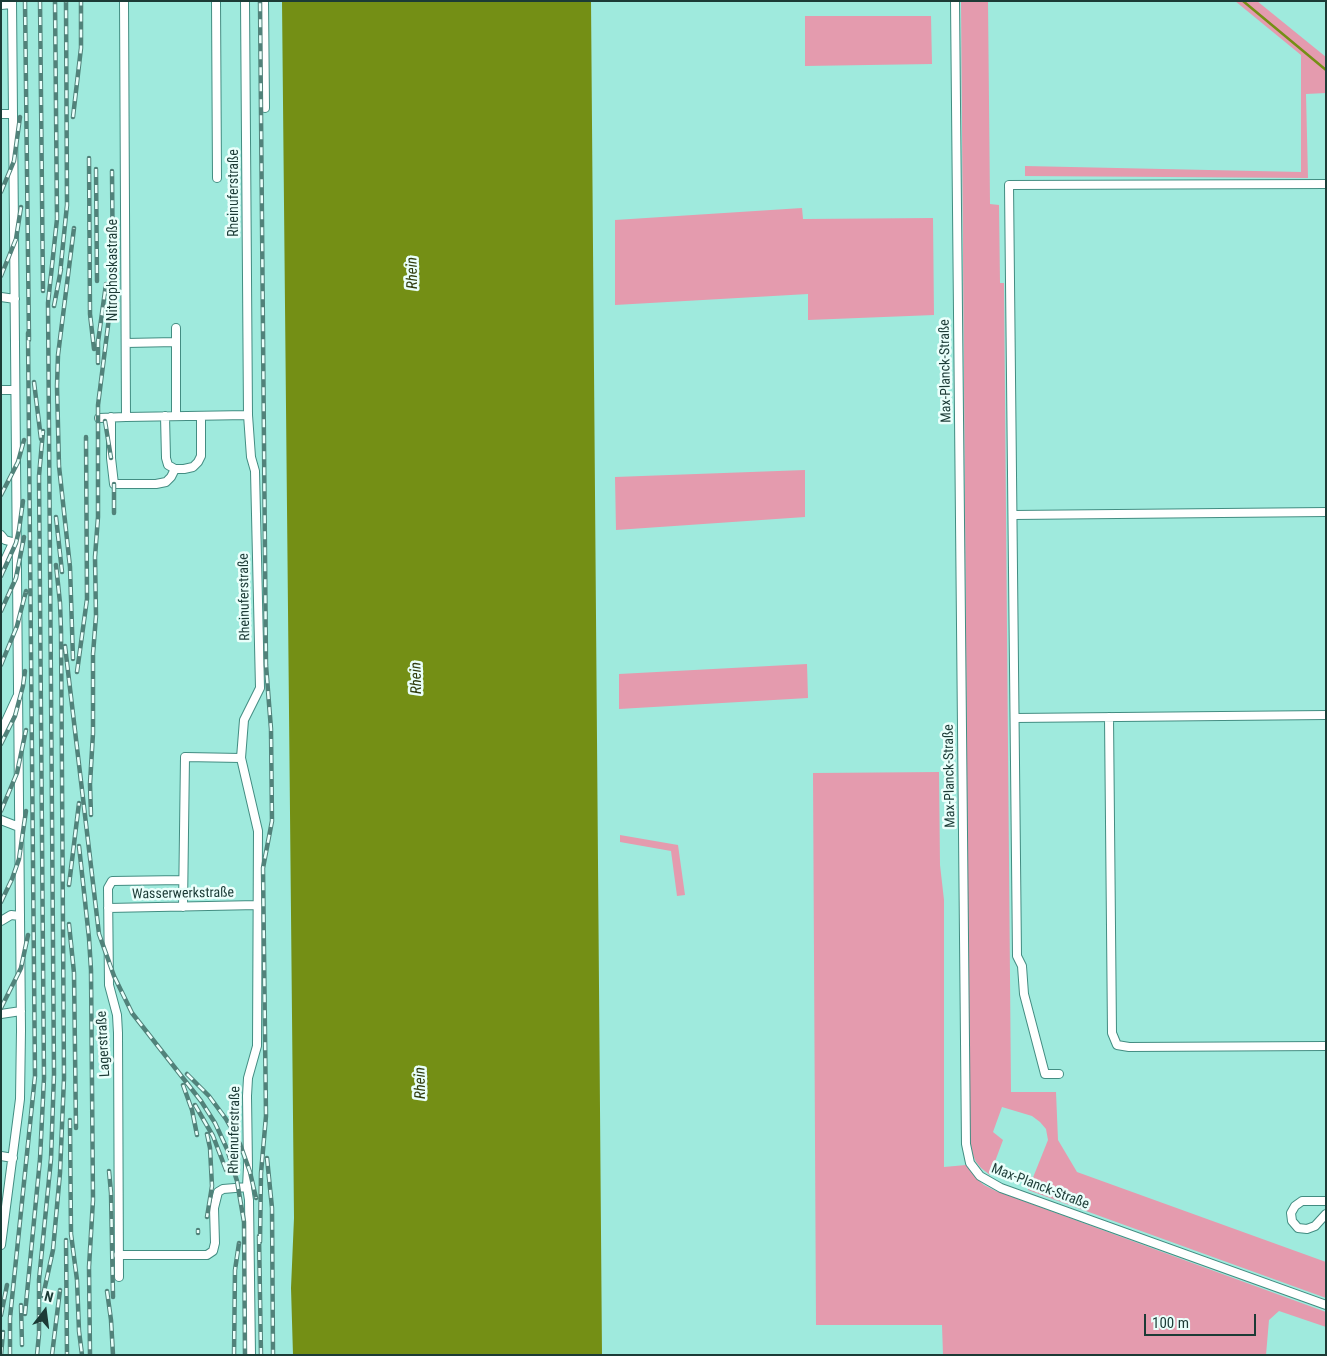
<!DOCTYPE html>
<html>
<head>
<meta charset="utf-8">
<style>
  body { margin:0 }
  #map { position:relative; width:1327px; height:1356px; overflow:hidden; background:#9feadd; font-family:"Roboto Condensed",sans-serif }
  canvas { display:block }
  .frame { position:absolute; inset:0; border:2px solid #1c3b36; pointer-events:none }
  .north { position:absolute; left:20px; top:1286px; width:50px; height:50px; -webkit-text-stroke:4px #eafffb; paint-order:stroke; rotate:15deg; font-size:14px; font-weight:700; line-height:20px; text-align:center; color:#1c3b36 }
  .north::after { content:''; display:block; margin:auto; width:18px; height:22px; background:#1c3b36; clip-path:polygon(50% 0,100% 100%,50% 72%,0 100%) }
  .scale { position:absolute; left:1144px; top:1314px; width:112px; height:22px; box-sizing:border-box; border:2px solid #1c3b36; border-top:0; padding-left:6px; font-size:15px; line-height:18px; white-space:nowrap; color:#1c3b36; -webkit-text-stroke:4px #eafffb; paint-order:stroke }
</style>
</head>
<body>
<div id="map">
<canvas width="1327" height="1356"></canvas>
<div class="frame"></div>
<div class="north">N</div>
<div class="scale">100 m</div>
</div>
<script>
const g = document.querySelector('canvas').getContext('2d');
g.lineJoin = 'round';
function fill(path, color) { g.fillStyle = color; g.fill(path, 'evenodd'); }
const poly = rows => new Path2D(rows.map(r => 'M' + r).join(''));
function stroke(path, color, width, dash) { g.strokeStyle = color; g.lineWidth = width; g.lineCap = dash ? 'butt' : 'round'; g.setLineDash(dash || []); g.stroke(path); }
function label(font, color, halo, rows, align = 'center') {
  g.font = font + ' "Roboto Condensed",sans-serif'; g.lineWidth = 5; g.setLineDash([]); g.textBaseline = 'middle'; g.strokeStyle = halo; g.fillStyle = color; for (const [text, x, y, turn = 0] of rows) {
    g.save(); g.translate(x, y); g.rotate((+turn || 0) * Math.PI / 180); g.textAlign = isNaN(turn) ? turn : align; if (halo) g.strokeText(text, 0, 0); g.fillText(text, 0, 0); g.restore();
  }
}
const green = poly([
  [961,1,988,1,990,204,999,205,1000,283,1004,283,1011,1092,1056,1092,1058,1140,1077,1172,1326,1262,1326,1298,1028,1190,1048,1140,1046,1129,1040,1122,1032,1116,1002,1107,993,1132,1003,1140,990,1175,981,1168,976,1162,973,1155,970,1141],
  [1235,1,1257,1,1326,57,1326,93,1306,94,1308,178,1025,176,1025,166,1301,172,1301,55],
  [805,16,931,16,932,64,805,66],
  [802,208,803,219,933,218,934,315,808,320,808,294,615,305,615,220],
  [805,470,805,517,616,530,615,477],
  [807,664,808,698,619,709,619,674],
  [939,772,940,865,944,900,944,1167,966,1165,976,1178,984,1185,996,1191,1326,1312,1326,1327,1279,1311,1269,1320,1266,1355,943,1355,942,1325,816,1325,813,773],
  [620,835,678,845,685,895,677,896,671,851,620,842]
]);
const water = poly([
  [282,1,591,1,602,1355,293,1355,291,1288,294,1218]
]);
const stream = poly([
  [1243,1,1326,70]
]);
const street = poly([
  [124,1,126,417,248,415],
  [216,1,217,178],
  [245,1,248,415,251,457,255,471,260,688,244,720,241,758,258,831,257,1046,248,1078,247,1096,248,1167,247,1187,249,1200,251,1355],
  [264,1,265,108],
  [955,1,966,1144,970,1163,980,1176,1001,1188,1326,1305],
  [1,5,12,4],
  [1,114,13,114],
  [1,297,15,299],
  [176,328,176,416],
  [126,343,176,342],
  [1,390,15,390],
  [165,416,166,458,168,465,175,469,184,469,193,467,198,462,201,456,201,416],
  [111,417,111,458,114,484,156,484,166,482,171,477,175,469],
  [99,418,126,417],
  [1013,515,1326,512],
  [1,535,5,540,16,543],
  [1,569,13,543],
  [1109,717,1112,1033,1117,1045,1129,1047,1326,1046],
  [1015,718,1326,715],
  [1,732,17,697],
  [1,820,19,827],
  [183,907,185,757,241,758],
  [108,908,258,905],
  [1,921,11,915,20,916],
  [1,1014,21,1011],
  [1059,1074,1045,1074,1024,994,1022,966,1017,956,1009,185,1326,184],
  [1,1156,13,1158],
  [1326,1201,1302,1201,1295,1206,1291,1213,1292,1221,1298,1228,1307,1229,1315,1226,1326,1214],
  [1,1245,20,1099,21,1030,12,1],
  [118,1255,207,1255,213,1251,215,1243,214,1208,218,1192,223,1189,247,1187],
  [119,1277,118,1033,117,1015,109,985,108,888,112,881,183,880]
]);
const rail = poly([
  [25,1,29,340],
  [40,1,43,291],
  [73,117,81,48,81,1],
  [89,158,90,314,94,349],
  [96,169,97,281],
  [1,192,14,161,20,117],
  [60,274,67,205,66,1],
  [1,276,16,239,21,207],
  [54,306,61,269],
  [98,363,98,342,106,284],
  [34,382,41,439],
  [105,421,111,458],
  [114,484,114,513],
  [1,495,18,462,24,440],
  [56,517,62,572],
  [1,576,16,543,19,530,23,501],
  [1,611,16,578,24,537],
  [65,646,99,934,114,976,132,1013,201,1101,215,1123,227,1149,237,1181,244,1222,245,1355],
  [73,659,70,567,59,466,57,386,58,355,74,228],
  [1,665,17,626,26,591,26,593],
  [77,672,87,599,86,437],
  [1,744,15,716,23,686,25,671],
  [1,811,17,773,26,730],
  [91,815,90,784,93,733,93,654,96,616,95,557,98,517,98,405,113,286,112,171],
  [79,846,89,938,91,970,93,1200,89,1267,90,1355],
  [69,885,79,803],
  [1,902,12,879,19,859,26,811],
  [69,924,74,973,76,1128],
  [1,1008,21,968,28,935],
  [187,1074,209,1096,226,1119,240,1144,250,1172,256,1198],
  [183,1085,192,1110,197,1135],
  [195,1105,213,1136,226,1170],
  [70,1120,71,1234,77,1280,79,1331,82,1355],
  [207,1134,210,1148,212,1186,207,1217],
  [267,1158,272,1208,273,1355],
  [109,1171,111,1193,113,1297],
  [198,1230,198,1233],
  [259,1236,261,1355],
  [66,1240,67,1355],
  [260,1242,261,1173,266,1116,263,868,272,821,271,729,266,665,260,1],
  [107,1291,111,1320,113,1355],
  [43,1296,53,1250,60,1173,64,1078,61,630,60,603,56,565],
  [21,1305,22,1345],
  [25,1314,40,1159,44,1078,39,476,43,431],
  [1,1315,7,1285],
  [1,1355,3,1332],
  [10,1355,10,1318,35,1076,28,333],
  [37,1355,39,1334,39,1280,51,1159,54,1074,48,303,57,219,55,1],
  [52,1355,60,1290],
  [234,1355,235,1270,239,1243]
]);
const streetNames = [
  ["Rheinuferstraße",234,193,-90],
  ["Nitrophoskastraße",113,270,-90],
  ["Max-Planck-Straße",946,371,-91],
  ["Rheinuferstraße",245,597,-91],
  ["Max-Planck-Straße",950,776,-91],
  ["Wasserwerkstraße",183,894,-1],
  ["Lagerstraße",104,1044,-93],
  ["Rheinuferstraße",235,1130,-89],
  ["Max-Planck-Straße",1040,1187,21]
];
const waterNames = [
  ["Rhein",413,273,-91],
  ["Rhein",417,678,-91],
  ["Rhein",421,1083,-91]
];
fill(green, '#e49bae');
fill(water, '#748f15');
stroke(stream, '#748f15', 2.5);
stroke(street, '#438d82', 10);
stroke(street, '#fff', 8);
stroke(rail, '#51827a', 4.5);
stroke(rail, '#eafffb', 2.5, [8]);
label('14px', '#1c3b36', '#eafffb', streetNames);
label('italic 15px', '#303c0e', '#eafffb', waterNames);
</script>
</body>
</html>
